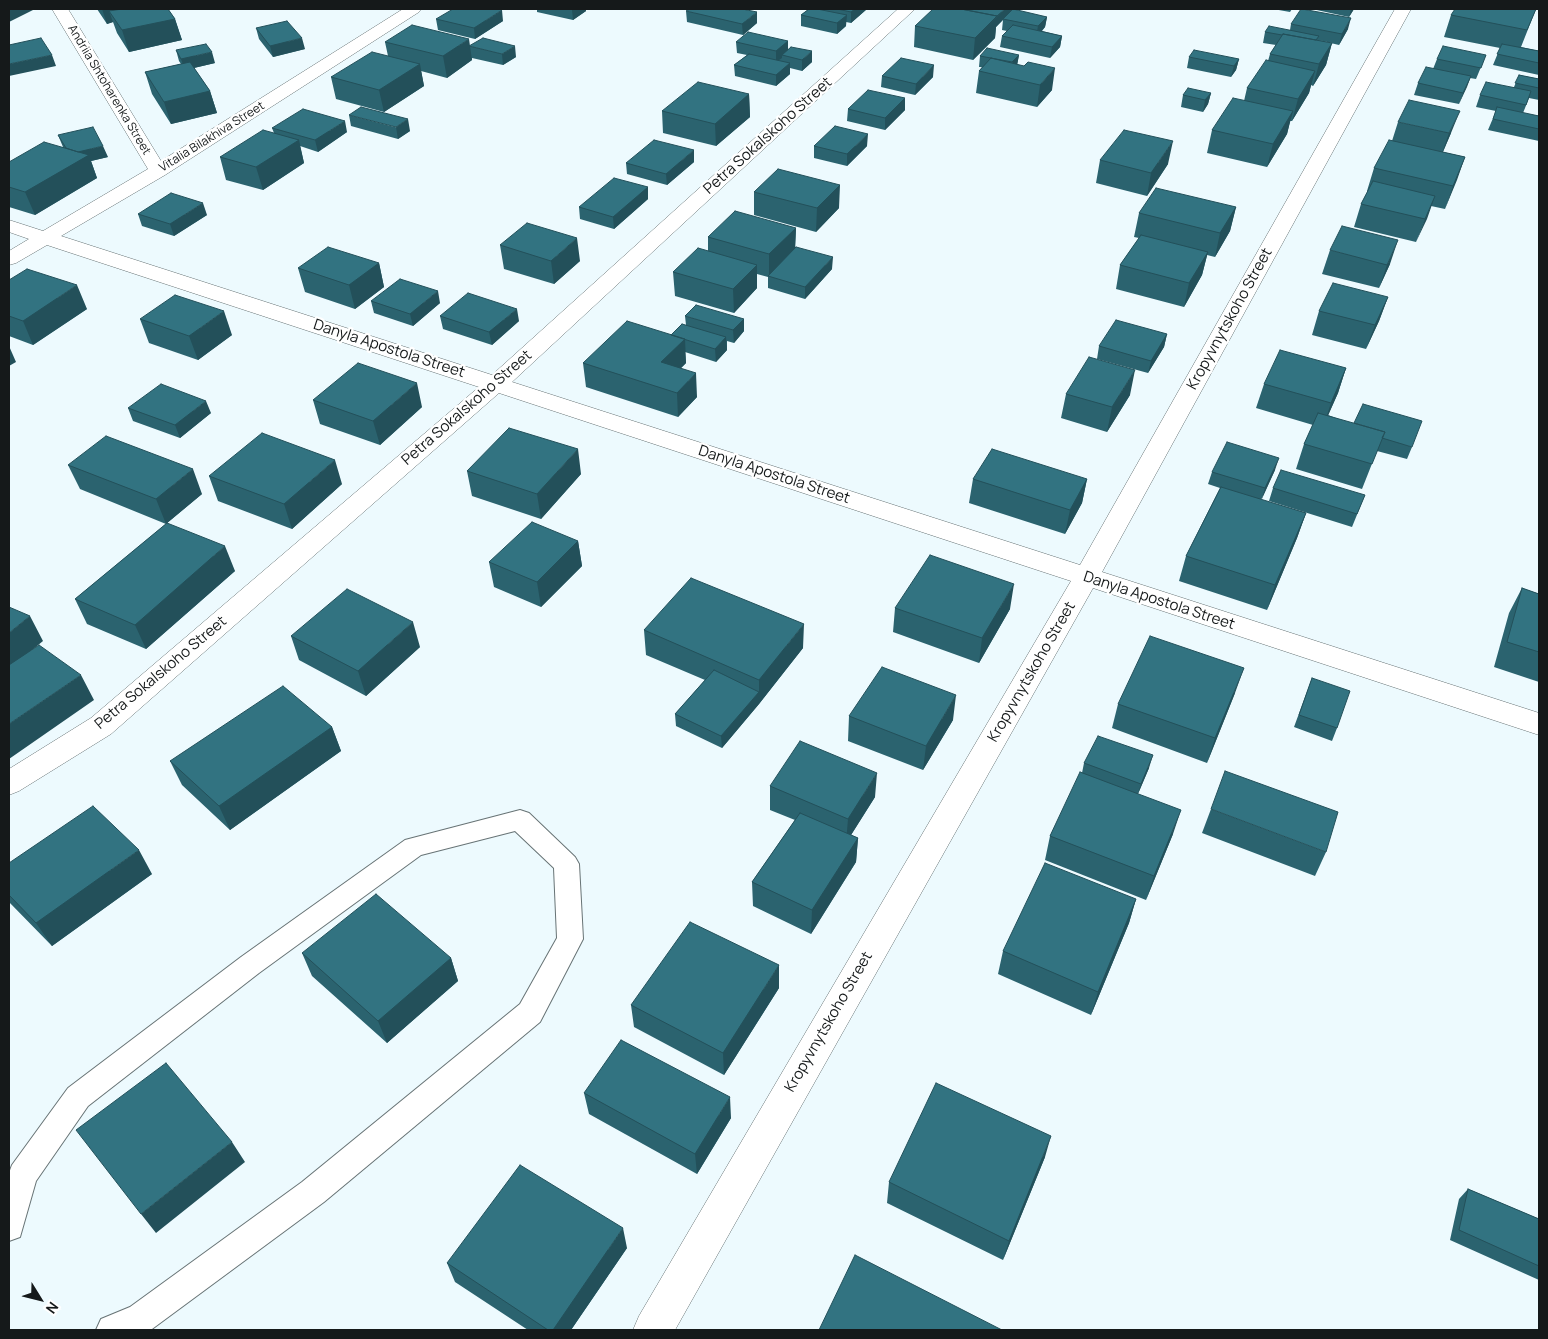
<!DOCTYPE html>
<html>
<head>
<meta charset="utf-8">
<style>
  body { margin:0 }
  #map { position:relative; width:1548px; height:1339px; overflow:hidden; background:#edfafe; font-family:Manrope,sans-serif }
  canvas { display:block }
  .frame { position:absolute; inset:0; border:10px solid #15191a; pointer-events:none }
  .north { position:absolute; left:15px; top:1274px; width:50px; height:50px; -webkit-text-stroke:4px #fff; paint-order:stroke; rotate:126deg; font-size:14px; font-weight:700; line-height:20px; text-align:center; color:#15191a }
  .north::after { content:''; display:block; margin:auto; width:18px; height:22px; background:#15191a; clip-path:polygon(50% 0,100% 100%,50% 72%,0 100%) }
</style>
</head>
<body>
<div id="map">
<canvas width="1548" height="1339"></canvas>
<div class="frame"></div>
<div class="north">N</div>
</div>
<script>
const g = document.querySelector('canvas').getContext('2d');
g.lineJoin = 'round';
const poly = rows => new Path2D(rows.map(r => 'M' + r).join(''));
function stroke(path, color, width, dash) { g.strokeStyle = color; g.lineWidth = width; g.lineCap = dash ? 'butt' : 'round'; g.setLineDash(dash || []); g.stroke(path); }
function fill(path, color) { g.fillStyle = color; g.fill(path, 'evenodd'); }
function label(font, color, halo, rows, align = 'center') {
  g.font = font + ' Manrope,sans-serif'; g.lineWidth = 4.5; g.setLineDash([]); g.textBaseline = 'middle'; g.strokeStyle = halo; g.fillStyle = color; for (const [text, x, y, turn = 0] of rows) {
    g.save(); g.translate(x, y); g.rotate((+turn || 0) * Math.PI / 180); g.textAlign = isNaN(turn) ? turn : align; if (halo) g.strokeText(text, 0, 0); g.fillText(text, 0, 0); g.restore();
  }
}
const lane = poly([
  [520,810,529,813,575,857,579,864,583,939,540,1022,324,1202,152,1329,96,1330,101,1319,130,1307,302,1182,520,1004,557,938,554,868,515,831,421,855,259,973,88,1106,36,1181,20,1237,9,1241,9,1173,12,1165,68,1088,241,957,405,840,520,810]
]);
const street = poly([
  [52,9,68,9,161,161,403,9,421,9,419,12,165,175,61,236,492,375,898,9,915,9,512,382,1080,565,1395,9,1411,9,1102,572,1539,713,1539,735,1093,588,675,1330,633,1330,639,1316,1071,581,499,393,111,734,19,791,9,795,9,769,91,718,479,387,47,245,16,263,9,265,9,251,29,239,9,232,9,220,43,231,148,169,52,9]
]);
const wall = poly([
  [97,9,168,9,175,19,182,40,129,52,117,33,113,22,107,24],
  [537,9,586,9,586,11,573,20,537,12],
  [809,9,867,9,851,23,846,22,846,26,837,34,801,26,801,15],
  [1273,9,1292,9,1290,12],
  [1312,9,1354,9,1349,17],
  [1536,9,1521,47,1539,51,1539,75,1493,65,1500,48,1444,37,1451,15],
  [1011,10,1047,17,1045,27,1042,31,1062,36,1060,47,1050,58,1000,47,1002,36,1007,31,1002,30,1003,20,996,27,995,38,973,60,914,47,915,26],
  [686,11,757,23,743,35,687,22],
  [436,19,503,21,475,39,438,30],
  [1291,24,1348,29,1339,45,1318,40,1332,43,1326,65,1313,86,1311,85,1309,93,1292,121,1290,121,1287,134,1267,167,1207,153,1212,130,1244,101,1247,88,1268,61,1270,54,1276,45,1263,43,1265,32,1290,30],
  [256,28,305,49,273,57,259,39],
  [788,41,788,49,812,62,802,71,790,68,790,74,776,86,735,76,734,65,747,55,737,53,736,42],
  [385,42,470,46,516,57,503,65,472,58,472,60,447,78,421,71,424,86,384,112,336,99,331,77,388,56],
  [176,50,215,63,194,68,210,91,217,113,171,124,152,94,145,72,181,64,179,61],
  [1019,55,1017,64,1052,90,1037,107,976,93,979,71,982,67,979,67,980,56],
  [1486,55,1476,79,1470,78,1459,104,1414,95,1418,83,1433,69,1437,59],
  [1189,57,1239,59,1236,70,1231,77,1187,68],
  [1519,75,1539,79,1539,100,1529,98,1523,113,1539,116,1539,141,1488,130,1496,111,1476,107,1480,95,1514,87],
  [882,76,933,77,915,95,881,87],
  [1211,93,1208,104,1203,112,1181,107,1183,95],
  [749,94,750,117,716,146,663,133,662,111],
  [848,109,905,110,885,130,847,121],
  [349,115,410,131,398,139,351,126],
  [1398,122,1451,133,1443,152,1465,157,1445,209,1431,206,1416,242,1354,227,1361,204,1368,191,1367,191,1374,168,1392,141],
  [272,128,347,132,318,152,300,146,304,163,263,190,226,180,220,157,274,133],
  [58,135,108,157,91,161,97,178,35,215,9,207,9,162,63,147],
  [814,146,867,146,847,166,814,158],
  [1100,160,1168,164,1147,196,1096,183],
  [694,162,667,185,627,174,626,163],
  [648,187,648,199,614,229,580,219,579,207],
  [754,192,839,208,816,232,754,215],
  [1236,207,1230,231,1215,257,1207,255,1202,275,1184,307,1116,289,1120,265,1139,238,1134,237,1139,213],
  [138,214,207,215,174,236,142,226],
  [796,228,795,247,832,269,805,299,768,288,768,277,757,274,757,288,734,313,675,296,673,272,708,251,708,237],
  [500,245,580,261,554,284,504,269],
  [1330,250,1390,264,1379,288,1322,274],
  [379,263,384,287,355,309,305,292,298,268],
  [9,280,87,309,33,345,9,336],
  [1388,297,1379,321,1366,349,1312,335,1319,311],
  [371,301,440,303,413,326,374,313],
  [440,316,519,321,492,345,443,329],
  [685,316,744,331,734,343,727,341,727,350,716,362,685,352,686,363,681,368,697,397,678,417,586,387,583,363,671,335,686,325],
  [140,319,232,335,198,360,149,343],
  [1167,334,1164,347,1148,373,1097,359,1099,346],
  [1346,368,1338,393,1328,415,1412,447,1407,459,1377,451,1362,489,1296,469,1304,444,1313,425,1256,408,1264,384],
  [1066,394,1130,395,1107,432,1061,418],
  [313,400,422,407,380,445,320,424],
  [128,408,211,413,180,438,133,421],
  [68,465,202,494,167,523,235,571,146,649,87,624,75,599,166,524,80,489],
  [1275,470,1261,500,1306,513,1297,538,1267,610,1179,581,1186,556,1220,488,1208,484,1212,472],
  [467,471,581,474,541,519,472,496],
  [209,476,342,484,292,529,218,501],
  [973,479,1087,479,1082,503,1065,534,969,503],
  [1273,488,1365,495,1352,527,1269,501],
  [578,541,582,566,541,607,494,587,489,562],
  [1522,588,1539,594,1539,682,1494,667,1509,613],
  [895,608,1010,609,979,663,893,632],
  [644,630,803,648,759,704,722,748,676,726,675,714,705,680,646,655],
  [291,636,420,647,366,696,299,660],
  [1312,678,1337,728,1332,741,1294,727],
  [1235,693,1207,763,1112,728,1118,704],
  [849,716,953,720,923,770,848,741],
  [332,727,341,751,230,830,182,785,170,761],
  [1084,763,1149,768,1138,794,1173,834,1146,900,1045,860,1050,836,1082,773],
  [770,786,875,797,851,835,858,838,856,862,811,934,753,906,752,882,795,820,770,810],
  [1211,809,1326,852,1315,876,1202,833],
  [9,863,152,874,52,946,9,902],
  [1136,899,1129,923,1091,1015,998,974,1003,951],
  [302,953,451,958,458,981,387,1043,312,976],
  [779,988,724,1075,634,1027,631,1005],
  [584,1093,731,1118,697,1174,589,1114],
  [1045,1157,1003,1260,887,1203,889,1182],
  [1468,1189,1539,1219,1539,1280,1450,1240,1459,1199],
  [627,1248,571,1330,528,1330,455,1282,447,1263]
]);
const shadedWall = poly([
  [9,9,35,9,9,22],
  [102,9,156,9,109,11,113,22,107,24],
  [573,9,586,9,586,11,573,20,572,10],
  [855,9,867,9,851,23,851,12],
  [1005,9,1012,9,1011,11,996,27,995,38,973,60,975,38],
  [1351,9,1354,9,1349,17],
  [502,10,503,21,475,39,474,28],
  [757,12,757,23,743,35,742,24],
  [847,15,846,26,837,34,837,23],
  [1047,17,1045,27,1036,37,1038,26],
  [1351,18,1348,29,1339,45,1342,34],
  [175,19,182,40,129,52,122,30],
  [1062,36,1060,47,1050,58,1052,47],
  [302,38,305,49,273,57,270,46],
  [469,39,472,60,447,78,443,56],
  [788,41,788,52,782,55,782,58,776,62,776,51],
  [1332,43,1326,65,1313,86,1319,64],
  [515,46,516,57,503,65,502,54],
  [812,51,812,62,802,71,802,60],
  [212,52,215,63,185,70,181,59],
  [52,55,56,66,9,76,9,64],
  [1019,55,1017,66,1012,62],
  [1239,59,1236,70,1231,77,1234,66],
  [790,63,790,74,776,86,776,75],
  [420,64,424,86,384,112,379,90],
  [934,65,933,77,915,95,916,84],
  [1055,68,1052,90,1037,107,1040,85],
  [1315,71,1309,93,1292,121,1298,99],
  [1471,76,1467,87,1459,104,1463,93],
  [210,91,217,113,171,124,164,102],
  [1211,93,1208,104,1203,112,1205,100],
  [749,94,750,117,716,146,715,124],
  [905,98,905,110,885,130,885,118],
  [1293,111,1287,134,1267,167,1273,144],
  [1460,111,1451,133,1441,156,1449,133],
  [408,119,410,131,398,139,396,127],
  [345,121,347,132,318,152,315,140],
  [868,134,867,146,847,166,847,154],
  [299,140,304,163,263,190,256,167],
  [1173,141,1168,164,1147,196,1151,173],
  [103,146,108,157,91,161,97,178,35,215,25,192,69,154],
  [694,150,694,162,667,185,666,174],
  [1465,157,1457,180,1445,209,1453,186],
  [840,185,839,208,816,232,817,208],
  [648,187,648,199,614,229,613,217],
  [1435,196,1427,219,1416,242,1425,219],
  [203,203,207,215,174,236,170,224],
  [1236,207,1230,231,1215,257,1220,233],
  [796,228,795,251,769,276,769,254],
  [577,238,580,261,554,284,551,261],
  [1398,240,1390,264,1379,288,1387,265],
  [1208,252,1202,275,1184,307,1189,283],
  [833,257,832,269,805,299,805,287],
  [379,263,384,287,355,309,349,285],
  [757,265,757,288,734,313,733,289],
  [77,285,87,309,33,345,23,321],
  [438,291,440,303,413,326,410,314],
  [1388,297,1379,321,1366,349,1375,325],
  [517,309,519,321,492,345,489,332],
  [224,311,232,335,198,360,189,336],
  [744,319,744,331,734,343,733,330],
  [1167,334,1164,347,1148,373,1151,361],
  [726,337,727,350,716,362,715,349],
  [685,339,686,363,663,386,661,362],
  [9,346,16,362,9,366],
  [1346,368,1338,393,1323,427,1331,403],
  [1135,370,1130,395,1107,432,1112,407],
  [696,373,697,397,678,417,677,393],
  [417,383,422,407,380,445,373,421],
  [206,401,211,413,180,438,175,425],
  [578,449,581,474,541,519,537,494],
  [1279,458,1275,470,1261,501,1265,488],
  [335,460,342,484,292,529,284,504],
  [193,469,202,494,166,524,156,499],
  [1087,479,1082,503,1065,534,1070,510],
  [1306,513,1297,538,1267,610,1275,585],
  [578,541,582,566,541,607,537,582],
  [225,546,235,571,146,649,135,625],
  [1014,584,1010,609,979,663,982,638],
  [30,616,43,641,9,669,9,633],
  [413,622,420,647,366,696,358,671],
  [804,624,803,648,759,704,722,748,721,736,759,692,759,680],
  [1244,668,1235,693,1207,763,1215,738],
  [81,675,94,700,9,759,9,724],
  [956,695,953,720,923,770,926,746],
  [332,727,341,751,230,830,219,806],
  [1153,755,1149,768,1137,796,1141,784],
  [877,773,875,797,846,843,848,819],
  [1181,810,1173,834,1146,900,1154,876],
  [858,838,856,862,811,934,812,910],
  [139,850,152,874,52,946,36,923],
  [1136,899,1129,923,1091,1015,1098,992],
  [451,958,458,981,387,1043,378,1021],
  [779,965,779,988,724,1075,723,1053],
  [730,1097,731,1118,697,1174,695,1154],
  [1051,1136,1045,1157,1003,1260,1009,1241],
  [232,1142,245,1162,156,1233,141,1214],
  [623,1228,627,1248,571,1330,553,1330]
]);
const building = poly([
  [122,9,168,9,175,19,122,30,109,11,122,9],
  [453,9,497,9,502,10,474,28,436,19,453,9],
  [690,9,742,9,757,12,742,24,686,11,690,9],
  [809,9,817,9,847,15,837,23,801,15,809,9],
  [837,9,855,9,851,12,837,9],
  [933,9,961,9,997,16,975,38,915,26,933,9],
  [961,9,1005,9,997,16,961,9],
  [1013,9,1047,17,1038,26,1003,19,1013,9],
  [1301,9,1302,9,1351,18,1342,34,1291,24,1301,9],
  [1455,9,1536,9,1527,30,1451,15,1455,9],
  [287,21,302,38,270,46,256,28,287,21],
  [412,25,469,39,443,56,385,42,412,25],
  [1013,25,1062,36,1052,47,1002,36,1013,25],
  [1269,26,1319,36,1316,40,1283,34,1282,35,1265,32,1269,26],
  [748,32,788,41,776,51,736,42,748,32],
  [1283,34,1332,43,1319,64,1270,54,1283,34],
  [41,38,52,55,9,64,9,45,41,38],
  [483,38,515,46,502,54,469,46,483,38],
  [206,44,212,52,181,59,176,50,206,44],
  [1502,44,1539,51,1539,63,1497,54,1502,44],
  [1443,46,1486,55,1481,68,1437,59,1443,46],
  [791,47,812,51,802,60,782,55,791,47],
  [987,48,1019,55,1012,62,980,56,987,48],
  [1194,50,1239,59,1234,66,1189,57,1194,50],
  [372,52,420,64,379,90,331,77,372,52],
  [749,54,790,63,776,75,734,65,749,54],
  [901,58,934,65,916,84,882,76,901,58],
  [991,58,1024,66,1028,62,1055,68,1040,85,979,71,991,58],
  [1266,60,1315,71,1298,99,1247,88,1266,60],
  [190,62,210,91,164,102,145,72,190,62],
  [1426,67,1471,76,1463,93,1418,83,1426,67],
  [1519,75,1539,79,1539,88,1515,83,1519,75],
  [698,82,749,94,715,124,662,111,698,82],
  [1486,82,1531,91,1526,105,1480,95,1486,82],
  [1188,88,1211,93,1205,100,1183,95,1188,88],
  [868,90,905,98,885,118,848,109,868,90],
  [1233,98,1293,111,1273,144,1212,130,1233,98],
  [1409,100,1460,111,1449,133,1398,122,1409,100],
  [361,107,408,119,396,127,349,115,361,107],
  [1497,107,1539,116,1539,129,1493,119,1497,107],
  [303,109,345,121,315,140,272,128,303,109],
  [835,126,868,134,847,154,814,146,835,126],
  [93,127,103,146,78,152,66,148,58,135,93,127],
  [263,130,299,140,256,167,220,157,263,130],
  [1124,130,1173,141,1151,173,1100,160,1124,130],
  [654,140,694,150,666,174,626,163,654,140],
  [1389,140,1465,157,1453,186,1374,168,1389,140],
  [44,142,89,155,25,192,9,187,9,162,44,142],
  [778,169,840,185,817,208,754,192,778,169],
  [614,178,648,187,613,217,579,207,614,178],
  [1373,181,1435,196,1425,219,1361,204,1373,181],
  [1156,188,1236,207,1220,233,1139,213,1156,188],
  [171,193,203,203,170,224,138,214,171,193],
  [735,211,796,228,769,254,708,237,735,211],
  [527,223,577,238,551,261,500,245,527,223],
  [1342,226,1398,240,1387,265,1330,250,1342,226],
  [1141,235,1208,252,1189,283,1120,265,1141,235],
  [328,247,379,263,349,285,298,268,328,247],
  [796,247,833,257,805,287,768,276,796,247],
  [698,248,757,265,733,289,673,272,698,248],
  [27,269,77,285,23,321,9,316,9,280,27,269],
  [400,279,438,291,410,314,371,301,400,279],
  [1333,283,1388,297,1375,325,1319,311,1333,283],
  [468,293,517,309,489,332,440,316,468,293],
  [175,295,224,311,189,336,140,319,175,295],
  [696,305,744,319,733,330,685,316,696,305],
  [1116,320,1167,334,1151,361,1099,346,1116,320],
  [627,321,685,339,661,362,696,373,677,393,583,363,627,321],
  [682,324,726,337,715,349,671,335,682,324],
  [1280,350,1346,368,1331,403,1264,384,1280,350],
  [1089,357,1135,370,1112,407,1066,394,1089,357],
  [358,363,417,383,373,421,313,400,358,363],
  [161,384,206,401,175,425,128,408,161,384],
  [1363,404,1422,421,1412,447,1382,438,1385,432,1354,423,1363,404],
  [1318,413,1385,432,1372,464,1304,444,1318,413],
  [509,428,578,449,537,494,467,471,509,428],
  [262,433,335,460,284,504,209,476,262,433],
  [106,436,193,469,156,499,68,465,106,436],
  [1227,442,1279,458,1265,488,1212,472,1227,442],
  [992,449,1087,479,1070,510,973,479,992,449],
  [1281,470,1365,495,1357,514,1273,488,1281,470],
  [1221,487,1306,513,1275,585,1186,556,1221,487],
  [532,522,578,541,537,582,489,562,532,522],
  [167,523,225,546,135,625,75,599,167,523],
  [930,555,1014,584,982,638,895,608,930,555],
  [691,578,804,624,759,680,644,630,691,578],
  [1522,588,1539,594,1539,652,1507,642,1522,588],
  [347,589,413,622,358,671,291,636,347,589],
  [9,607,30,616,9,633,9,607],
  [1150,636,1244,668,1215,738,1118,704,1150,636],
  [39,645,81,675,9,724,9,665,39,645],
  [882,667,956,695,926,746,849,716,882,667],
  [714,670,759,692,721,736,675,714,714,670],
  [1312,678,1350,691,1337,728,1299,715,1312,678],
  [283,686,332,727,219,806,170,761,283,686],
  [1098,736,1153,755,1141,784,1084,763,1098,736],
  [800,741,877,773,848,819,770,786,800,741],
  [1225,771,1338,812,1326,852,1211,809,1225,771],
  [1080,772,1181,810,1154,876,1050,836,1080,772],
  [93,806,139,850,36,923,9,895,9,863,93,806],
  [800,813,858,838,812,910,752,882,800,813],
  [1045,863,1136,899,1098,992,1003,951,1045,863],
  [376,894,451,958,378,1021,302,953,376,894],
  [690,922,779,965,723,1053,631,1005,690,922],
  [621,1040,730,1097,695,1154,584,1093,621,1040],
  [166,1063,232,1142,141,1214,76,1130,166,1063],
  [936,1083,1051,1136,1009,1241,889,1182,936,1083],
  [520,1165,623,1228,553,1330,548,1330,447,1263,520,1165],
  [1468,1189,1539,1219,1539,1266,1459,1230,1468,1189],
  [855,1255,1002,1330,819,1330,855,1255]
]);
const farStreetnames = [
  ["Andriia Shtoharenka Street",109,90,59],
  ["Vitalia Bilakhiva Street",212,137,-32]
];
const streetNames = [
  ["Petra Sokalskoho Street",768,136,-42],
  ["Kropyvnytskoho Street",1230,319,-61],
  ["Danyla Apostola Street",389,349,18],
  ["Petra Sokalskoho Street",467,408,-41],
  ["Danyla Apostola Street",774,475,18],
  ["Danyla Apostola Street",1159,601,18],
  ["Kropyvnytskoho Street",1032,672,-60],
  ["Petra Sokalskoho Street",161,673,-40],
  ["Kropyvnytskoho Street",829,1022,-60]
];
stroke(lane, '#677375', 2);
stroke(street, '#677375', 1);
fill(lane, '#fff');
fill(street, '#fff');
fill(wall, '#2b636f');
fill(shadedWall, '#23505a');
fill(building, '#327381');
stroke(building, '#23505a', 1);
label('12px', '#15191a', '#fff', farStreetnames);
label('15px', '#15191a', '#fff', streetNames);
</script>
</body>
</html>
